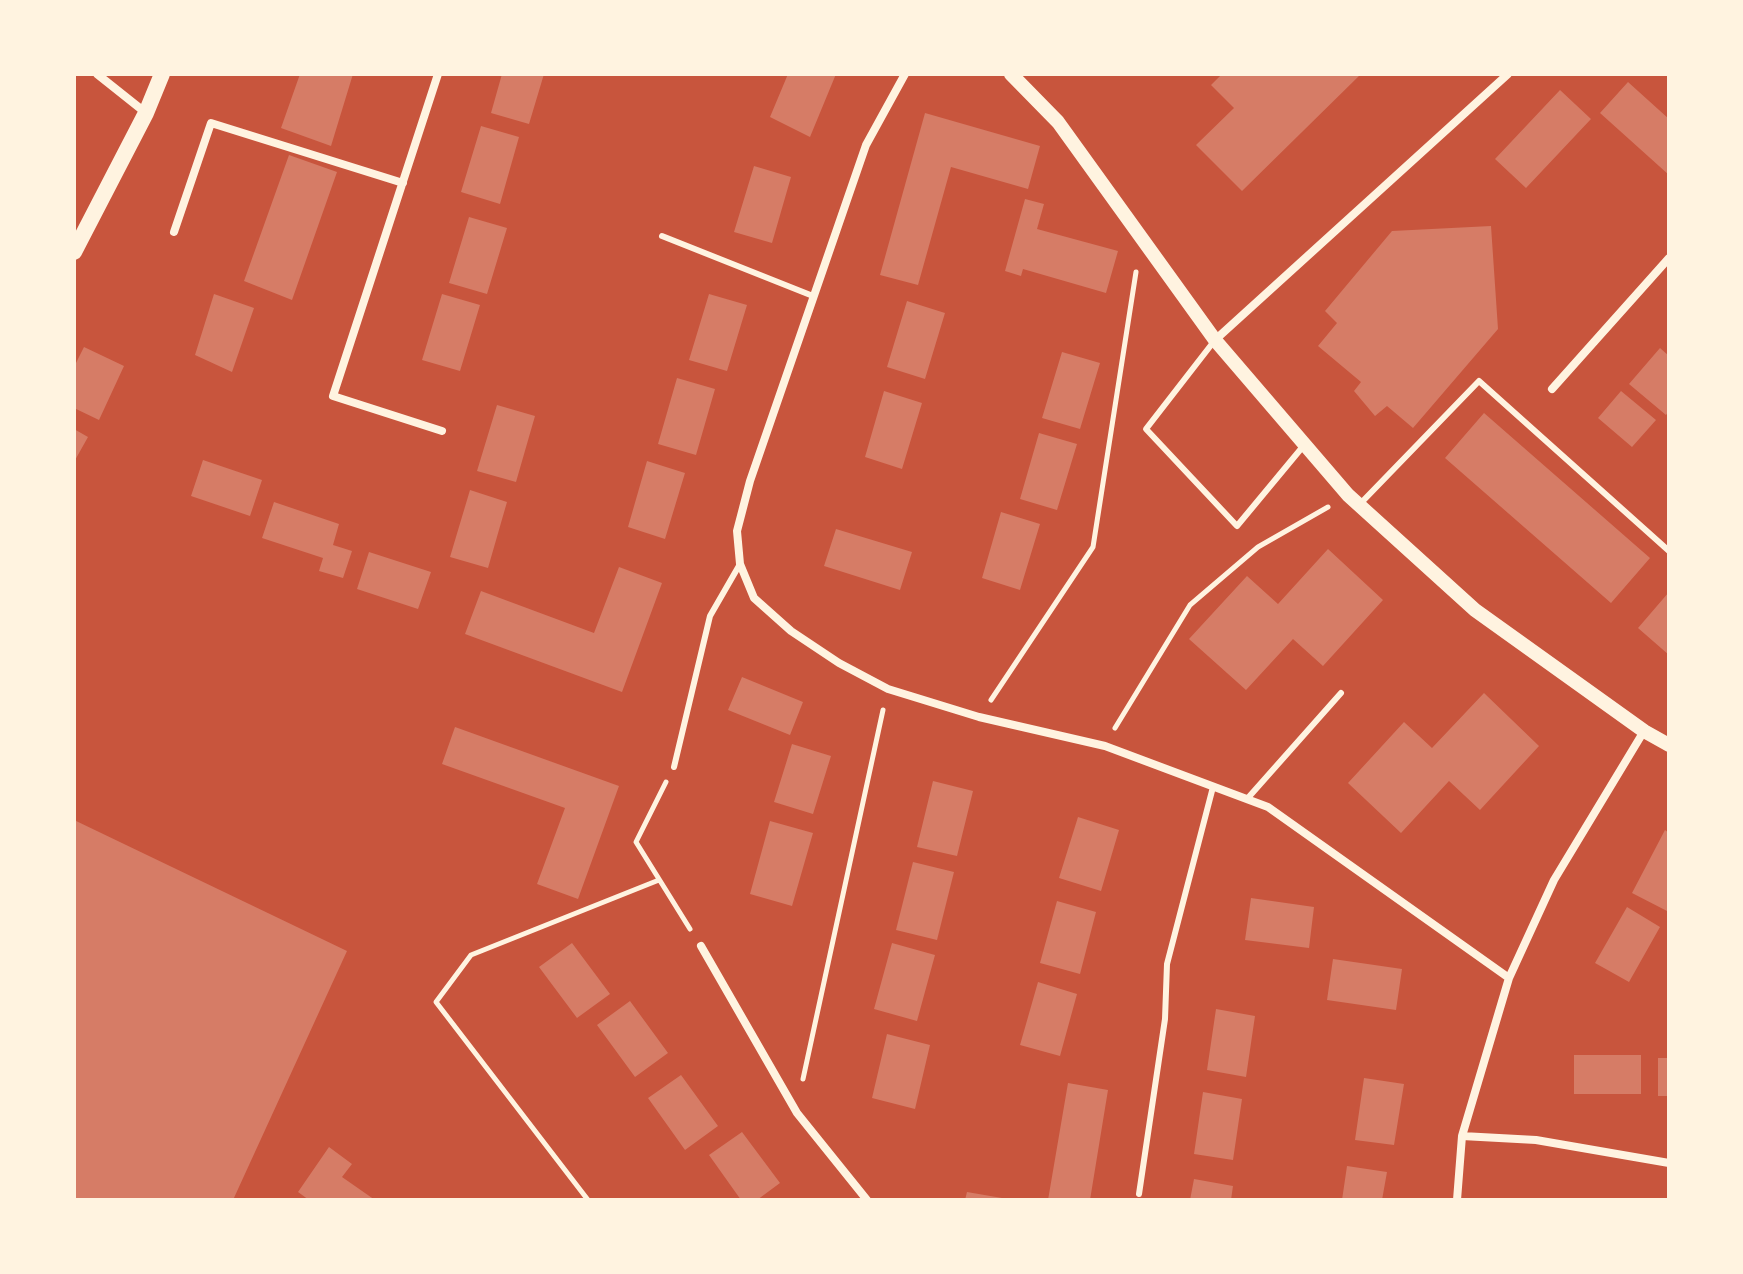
<!DOCTYPE html>
<html>
<head>
<meta charset="utf-8">
<style>
  body { margin:0 }
  #map { position:relative; width:1743px; height:1274px; overflow:hidden; background:#c8553d; font-family:"Sofia Sans Condensed",sans-serif }
  canvas { display:block }
  .frame { position:absolute; inset:0; border:76px solid #fff3e0; pointer-events:none }
</style>
</head>
<body>
<div id="map">
<canvas width="1743" height="1274"></canvas>
<div class="frame"></div>
</div>
<script>
const g = document.querySelector('canvas').getContext('2d');
g.lineJoin = 'round';
function fill(path, color) { g.fillStyle = color; g.fill(path, 'evenodd'); }
const poly = rows => new Path2D(rows.map(r => 'M' + r).join(''));
function stroke(path, color, width, dash) { g.strokeStyle = color; g.lineWidth = width; g.lineCap = dash ? 'butt' : 'round'; g.setLineDash(dash || []); g.stroke(path); }
const building = poly([
  [300,74,353,74,331,146,281,128],
  [502,74,544,74,529,124,491,113],
  [788,74,836,74,810,137,770,117],
  [1222,74,1361,74,1242,191,1196,145,1234,108,1211,85],
  [1628,82,1669,119,1669,175,1600,113],
  [1560,90,1591,119,1526,188,1495,159],
  [925,113,1040,146,1028,189,951,167,918,285,880,275],
  [481,126,519,137,500,204,461,192],
  [289,155,337,172,292,300,244,281],
  [754,166,791,177,772,243,734,232],
  [1025,199,1044,204,1037,229,1118,251,1106,293,1023,269,1021,276,1005,271],
  [469,217,507,228,487,294,449,283],
  [1491,226,1498,329,1413,428,1387,406,1375,416,1354,391,1361,382,1318,346,1337,323,1325,311,1392,231],
  [214,294,254,308,232,372,195,355],
  [442,294,480,305,460,371,422,360],
  [709,294,747,305,727,371,689,360],
  [907,301,945,313,925,379,887,367],
  [84,347,124,366,99,420,74,408,74,367],
  [1660,348,1669,356,1669,411,1666,415,1629,384],
  [1062,352,1100,363,1080,429,1042,418],
  [677,378,715,389,696,455,658,444],
  [884,391,922,403,902,469,865,457],
  [1621,391,1656,420,1632,447,1598,418],
  [497,405,535,416,516,482,477,471],
  [1484,413,1650,558,1611,603,1445,458],
  [74,429,88,437,74,462],
  [1039,433,1077,444,1057,510,1020,499],
  [203,460,262,480,250,516,191,496],
  [647,461,685,473,665,539,628,527],
  [470,490,507,502,488,568,450,557],
  [274,502,339,524,333,545,352,551,343,578,319,571,323,558,262,538],
  [1001,512,1040,524,1020,590,982,578],
  [836,529,912,552,900,590,824,566],
  [1328,549,1383,600,1323,666,1293,639,1246,690,1189,639,1247,576,1278,604],
  [369,552,431,572,418,609,357,589],
  [619,567,662,583,622,692,465,634,481,591,594,633],
  [1669,592,1669,655,1638,628],
  [742,677,803,702,790,735,728,710],
  [1484,693,1539,746,1480,810,1449,781,1401,833,1348,783,1404,722,1432,748],
  [455,727,619,786,578,899,537,884,565,808,442,764],
  [792,744,831,756,813,814,774,802],
  [933,781,973,791,957,856,917,847],
  [1078,817,1119,830,1101,891,1059,878],
  [74,820,347,951,233,1200,74,1200],
  [770,821,813,833,792,906,750,894],
  [1665,830,1669,833,1667,911,1632,893],
  [913,862,954,872,937,940,896,930],
  [1251,898,1314,907,1309,948,1245,940],
  [1057,901,1096,912,1080,974,1040,963],
  [1627,907,1660,927,1629,982,1595,963],
  [572,943,610,994,577,1018,539,967],
  [892,943,935,955,917,1021,874,1009],
  [1333,959,1402,969,1396,1010,1327,1000],
  [1038,982,1077,994,1060,1056,1020,1045],
  [630,1001,668,1053,635,1077,597,1025],
  [1216,1009,1255,1016,1246,1077,1207,1070],
  [887,1034,930,1045,915,1109,872,1098],
  [1574,1055,1641,1055,1641,1094,1574,1094],
  [1658,1058,1669,1058,1669,1096,1658,1096],
  [681,1075,718,1126,685,1150,648,1098],
  [1364,1078,1404,1084,1394,1145,1355,1140],
  [1068,1083,1108,1090,1090,1200,1048,1200],
  [1203,1092,1242,1099,1233,1160,1194,1154],
  [742,1132,780,1183,757,1200,741,1200,709,1155],
  [329,1147,352,1164,342,1177,375,1200,309,1200,298,1192],
  [1347,1166,1387,1172,1382,1200,1342,1200],
  [1194,1179,1233,1186,1231,1200,1190,1200],
  [967,1192,1002,1198,1002,1200,965,1200]
]);
const path = poly([
  [991,700,1093,547,1136,272],
  [1115,728,1190,605,1258,547,1328,507],
  [666,782,636,842,690,929],
  [803,1079,883,710],
  [588,1200,436,1002,471,955,659,880]
]);
const service = poly([
  [662,236,813,296],
  [1215,340,1146,429,1237,526,1305,444],
  [1359,505,1479,381,1669,551],
  [674,767,710,616,740,564],
  [1247,799,1341,693],
  [1139,1194,1165,1019,1167,964,1213,787]
]);
const minor = poly([
  [97,74,146,113],
  [438,74,333,396,442,431],
  [905,74,866,145,750,481,737,531,740,564,754,598,791,631,839,663,888,689,979,717,1105,746,1268,807,1509,978],
  [174,232,211,123,403,183],
  [1215,340,1508,74],
  [1552,389,1669,258],
  [701,946,797,1113,867,1200],
  [1462,1136,1536,1140,1669,1163],
  [1457,1200,1462,1136,1509,978,1554,880,1644,731]
]);
const tertiary = poly([
  [1011,74,1058,122,1215,340,1348,495,1475,610,1644,731,1669,745]
]);
const secondary = poly([
  [74,252,146,113,162,74]
]);
fill(building, '#d67c66');
stroke(path, '#fff3e0', 5);
stroke(service, '#fff3e0', 6);
stroke(minor, '#fff3e0', 8);
stroke(tertiary, '#fff3e0', 14);
stroke(secondary, '#fff3e0', 16);
</script>
</body>
</html>
